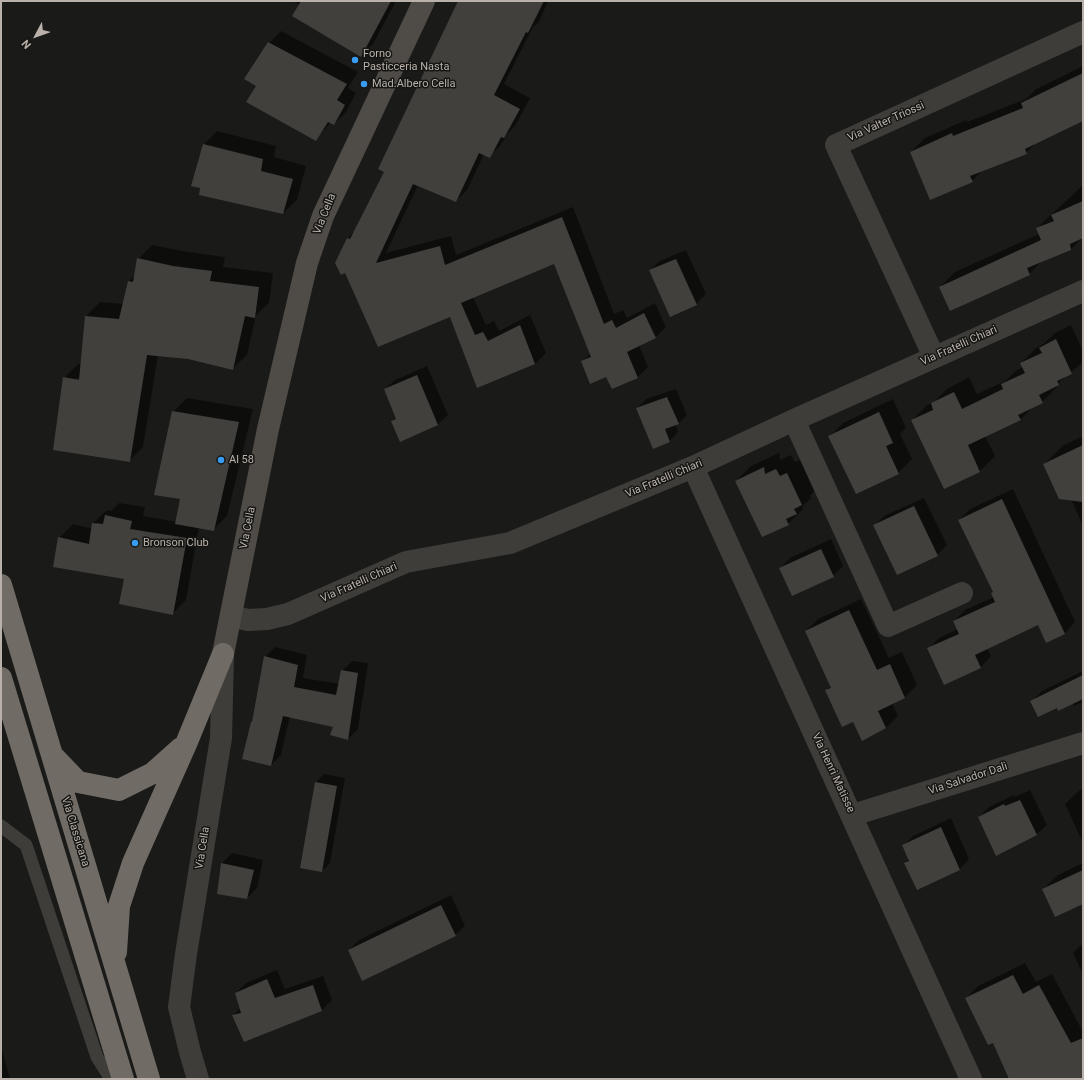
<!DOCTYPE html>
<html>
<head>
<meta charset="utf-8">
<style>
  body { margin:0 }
  #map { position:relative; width:1084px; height:1080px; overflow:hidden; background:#1a1a18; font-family:Roboto,sans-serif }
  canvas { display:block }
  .frame { position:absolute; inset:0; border:2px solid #bab2aa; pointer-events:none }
  .north { position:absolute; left:16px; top:16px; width:40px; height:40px; -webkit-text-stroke:3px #151513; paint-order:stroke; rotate:229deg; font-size:11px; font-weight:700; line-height:16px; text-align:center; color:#bab2aa }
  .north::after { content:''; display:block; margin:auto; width:14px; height:18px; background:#bab2aa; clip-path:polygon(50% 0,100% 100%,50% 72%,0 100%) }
</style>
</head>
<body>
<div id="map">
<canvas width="1084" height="1080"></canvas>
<div class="frame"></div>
<div class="north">N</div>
</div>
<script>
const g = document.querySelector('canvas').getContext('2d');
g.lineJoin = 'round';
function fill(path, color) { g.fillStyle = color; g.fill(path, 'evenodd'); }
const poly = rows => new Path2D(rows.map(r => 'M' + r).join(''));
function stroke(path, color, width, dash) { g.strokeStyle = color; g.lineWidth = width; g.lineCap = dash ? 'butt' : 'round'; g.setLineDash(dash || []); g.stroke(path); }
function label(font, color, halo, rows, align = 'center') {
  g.font = font + ' Roboto,sans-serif'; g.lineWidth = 3; g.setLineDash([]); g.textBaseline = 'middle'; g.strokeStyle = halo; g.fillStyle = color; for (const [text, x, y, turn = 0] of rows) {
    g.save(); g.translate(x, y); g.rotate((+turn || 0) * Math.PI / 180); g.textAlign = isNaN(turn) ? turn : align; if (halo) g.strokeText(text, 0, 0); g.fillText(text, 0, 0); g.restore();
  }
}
const shadow = poly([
  [292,1,396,1,373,44,361,56,300,5],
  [459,1,548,1,539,22,533,27,504,84,530,98,515,126,507,134,500,146,489,156,484,154,467,190,456,201,418,185,386,253,451,236,456,255,573,207,614,314,623,310,627,318,655,303,666,327,656,337,639,345,648,367,637,378,607,376,582,362,591,353,555,263,473,297,486,325,494,321,499,331,530,315,546,353,535,364,478,386,450,316,379,346,348,238,355,231,385,171],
  [281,31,358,72,348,88,356,93,346,112,334,124,331,122,316,139,257,86,269,43],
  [1083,66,1083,120,1037,142,1026,153,984,169,972,181,911,152,925,138,966,120,967,122,1026,99,1036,89],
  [217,131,276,146,274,157,306,166,297,200,283,213,204,144],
  [1083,185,1083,237,1071,249,1043,260,1029,274,940,287,955,272,1039,234,1037,228],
  [152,245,188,252,225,257,223,267,273,273,269,303,256,315,247,355,232,369,188,358,158,355,143,447,129,461,64,378,78,364,82,364,86,316,100,302,124,304,129,281,135,275,138,259],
  [75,378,84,379,84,381,75,380],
  [686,250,706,294,696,304,650,270,660,261],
  [1071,325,1083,351,1083,362,1056,385,1057,387,1042,402,1033,407,1020,420,985,436,995,456,980,471,944,488,912,420,927,405,934,402,947,389,969,377,977,394,1005,381,1017,370,1023,367,1021,363,1036,348,1042,345,1055,333],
  [427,366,448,415,438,424,392,421,397,417,385,389,395,380],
  [676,389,687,415,679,423,676,425,678,432,670,441,637,408,646,399],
  [187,398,253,409,227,516,213,530,199,527,186,600,173,613,125,578,59,538,73,524,93,529,93,523,107,510,111,511,119,503,145,507,143,516,177,522,181,498,173,412],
  [893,399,906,428,900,434,912,459,898,473,830,436,843,423],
  [1083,436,1083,526,1071,499,1044,464,1064,445],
  [779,453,780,460,791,455,795,462,802,459,816,489,810,496,811,498,802,507,803,509,788,524,736,481,751,466],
  [1013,489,1075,622,1065,633,1038,624,987,648,991,656,981,667,928,649,939,638,958,629,954,621,965,610,994,597,994,592,959,520,970,509],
  [924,498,947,545,937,555,874,526,884,516],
  [831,539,843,566,833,576,780,568,790,558],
  [861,599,889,658,902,652,917,685,905,697,892,703,898,716,886,728,853,721,826,691,831,686,806,631,818,619],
  [275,647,307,655,303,678,340,684,342,671,352,661,368,663,358,729,348,739,334,726,290,716,281,755,271,765,253,721,265,657],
  [1083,671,1083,702,1074,706,1073,703,1057,707,1032,701,1042,691],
  [324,774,345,778,330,863,322,871,316,782],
  [1083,788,1083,843,1065,804,1080,790],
  [1030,790,1047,825,1037,834,996,854,979,817,989,807,1014,795,1015,797],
  [951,818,969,859,960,869,917,889,905,863,909,859,903,846,913,836],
  [232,853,263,860,257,888,247,898,218,893,222,863],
  [1083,863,1083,903,1043,889,1058,875],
  [451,895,465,926,455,935,349,950,359,940],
  [1083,943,1083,974,1073,953],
  [1025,963,1036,982,1052,974,1083,1032,1083,1079,1010,1079,993,1042,966,998,978,986],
  [277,970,285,989,323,976,332,1000,322,1010,233,1015,241,1008,236,993,246,983],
  [1,1046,10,1079,1,1079]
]);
const building = poly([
  [301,1,391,1,361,57,292,16],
  [458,1,544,1,528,33,526,32,494,95,520,109,504,138,501,137,490,158,479,153,456,202,413,184,376,263,440,246,445,265,562,217,604,324,612,320,616,328,644,313,656,338,627,352,638,378,612,389,606,377,590,384,581,361,591,357,554,264,461,303,475,335,483,332,488,341,520,325,535,364,477,388,450,317,378,347,345,273,341,275,335,263,347,238,350,239,384,172,378,169],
  [268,42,347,84,337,100,345,105,334,125,328,122,316,141,246,102,256,86,244,79],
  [1083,73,1083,121,1025,149,1027,154,970,176,973,182,930,200,910,152,952,133,953,136,1023,108,1021,103],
  [203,144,263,159,261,171,293,179,283,214,199,195,200,188,191,186],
  [1083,201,1083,238,1070,244,1071,250,1027,268,1030,275,950,311,939,287,1041,240,1036,228,1054,221,1051,215],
  [137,258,173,266,212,271,210,281,259,287,255,318,245,316,233,370,188,359,147,355,130,462,53,450,63,377,79,380,85,316,119,319,128,281,133,282],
  [676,259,697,305,670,317,649,270],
  [1056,339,1072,374,1057,381,1059,385,1039,395,1043,403,1018,415,1021,420,968,445,980,472,944,489,911,420,933,410,931,403,954,392,962,409,1003,389,1001,384,1025,373,1020,363,1042,353,1039,348],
  [417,375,438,425,400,442,391,421,396,419,384,389],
  [667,397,679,424,665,429,670,442,653,449,636,408],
  [172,411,239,422,214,531,175,524,180,499,154,495],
  [879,412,893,443,886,446,899,474,856,494,828,436],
  [1083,445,1083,502,1059,499,1043,464],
  [764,467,765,474,776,469,780,476,787,473,802,505,794,509,797,514,786,519,789,525,762,537,735,481],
  [1002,499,1065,634,1046,643,1038,625,975,655,981,668,944,685,927,648,959,634,953,621,995,602,991,593,993,592,958,520],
  [914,506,938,556,897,575,873,525],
  [105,515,132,521,130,529,187,538,173,615,119,604,124,579,53,567,58,537,89,544,92,523,103,524],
  [821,549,834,577,792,596,779,568],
  [849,610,877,670,890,664,905,698,878,711,886,728,862,741,853,722,842,727,825,690,831,688,805,631],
  [264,656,298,665,294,687,336,695,341,670,358,673,348,740,330,735,333,727,283,716,271,766,242,759,251,722,252,722],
  [1083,675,1083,699,1058,711,1057,708,1038,717,1030,701],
  [315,782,337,786,322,872,300,868],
  [1020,800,1037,835,996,856,978,817,1004,804,1005,806],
  [941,827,960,870,917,890,904,863,909,861,902,845],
  [221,863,254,870,247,899,217,894],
  [1083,870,1083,904,1055,917,1042,889],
  [441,905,456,936,362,981,348,950],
  [1013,975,1023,994,1039,985,1071,1043,1083,1038,1083,1079,1009,1079,993,1043,988,1045,965,998],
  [267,979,275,998,313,985,322,1011,244,1042,232,1015,241,1013,235,993]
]);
const lane = poly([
  [1,826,26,845,97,1057,111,1079]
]);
const street = poly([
  [934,357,836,145,1083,32],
  [794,420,888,626,962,593],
  [693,467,971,1079],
  [231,616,248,620,267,619,288,614,406,562,510,543,693,467,794,420,1083,291],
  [853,815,1083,743],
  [198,1079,190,1052,179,1007,186,954,221,738,223,656]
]);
const secondary = poly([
  [223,654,268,429,307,263,323,216,424,1]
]);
const highway = poly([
  [1,585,149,1079],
  [1,678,123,1079],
  [55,758,78,782,119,790,153,773,181,748],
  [116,952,119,906,133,863,186,744,223,654]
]);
const markers = [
  [355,60,4,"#389cf2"],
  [364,84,4,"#389cf2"],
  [221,460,4,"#389cf2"],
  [135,543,4,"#389cf2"]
];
const poiNames = [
  ["Forno",363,54],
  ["Pasticceria Nasta",363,67],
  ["Mad.Albero Cella",372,84],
  ["Al 58",229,460],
  ["Bronson Club",143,543]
];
const streetNames = [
  ["Via Valter Triossi",886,122,-24],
  ["Via Cella",325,214,-68],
  ["Via Fratelli Chiari",959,346,-24],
  ["Via Fratelli Chiari",664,479,-23],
  ["Via Cella",248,528,-79],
  ["Via Fratelli Chiari",359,583,-24],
  ["Via Henri Matisse",833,773,65],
  ["Via Salvador Dalì",968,779,-18],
  ["Via Classicana",75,832,73],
  ["Via Cella",203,848,-81]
];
fill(shadow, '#0007');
fill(building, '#42403d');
stroke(lane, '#3f3d39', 13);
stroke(street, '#3f3d39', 22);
stroke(secondary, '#4f4b47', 22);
stroke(highway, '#706b65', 22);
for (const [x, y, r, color] of markers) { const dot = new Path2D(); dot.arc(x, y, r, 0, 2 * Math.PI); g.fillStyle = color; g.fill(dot); stroke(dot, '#151513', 1.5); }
label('11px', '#bab2aa', '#151513', poiNames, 'left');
label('11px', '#bab2aa', '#151513', streetNames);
</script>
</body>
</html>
